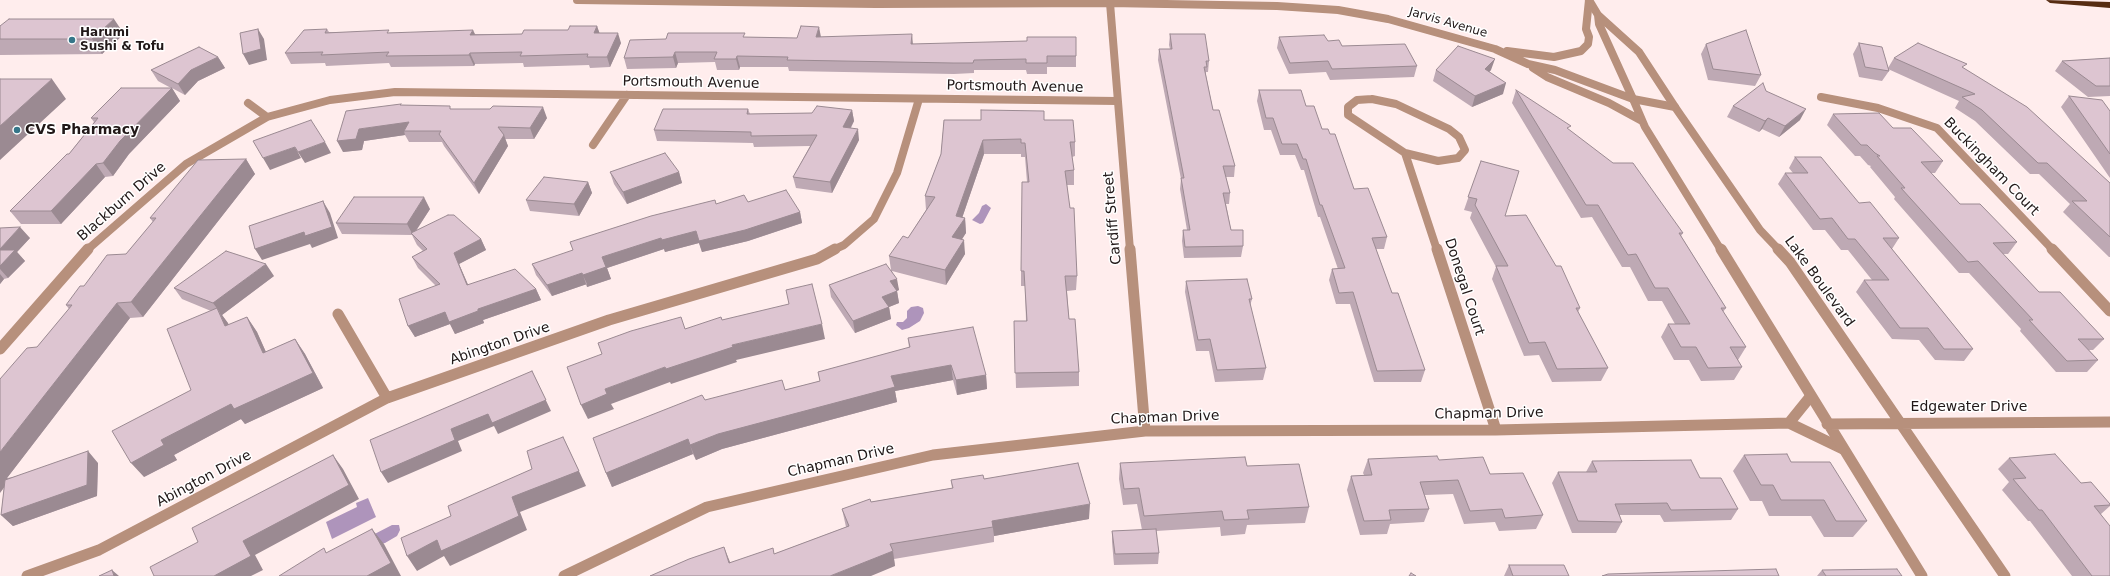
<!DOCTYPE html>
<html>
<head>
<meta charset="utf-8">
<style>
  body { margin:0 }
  canvas { display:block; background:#ffeded }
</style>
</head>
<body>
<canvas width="2110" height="576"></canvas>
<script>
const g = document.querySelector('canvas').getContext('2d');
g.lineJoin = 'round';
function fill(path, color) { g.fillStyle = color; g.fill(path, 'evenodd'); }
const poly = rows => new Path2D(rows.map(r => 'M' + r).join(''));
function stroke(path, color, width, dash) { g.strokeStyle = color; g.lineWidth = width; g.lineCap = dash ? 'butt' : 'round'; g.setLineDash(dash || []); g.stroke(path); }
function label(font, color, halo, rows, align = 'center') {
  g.font = font + ' "DejaVu Sans",sans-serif'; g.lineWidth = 3; g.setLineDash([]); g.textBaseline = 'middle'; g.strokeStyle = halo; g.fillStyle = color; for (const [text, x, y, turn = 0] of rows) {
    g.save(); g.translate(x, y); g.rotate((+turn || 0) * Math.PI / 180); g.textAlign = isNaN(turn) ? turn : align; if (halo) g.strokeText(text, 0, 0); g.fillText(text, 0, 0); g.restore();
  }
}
const water = poly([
  [986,204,991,208,983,223,980,224,972,220,979,213,982,206],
  [918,306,923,308,924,313,920,321,909,328,902,330,896,325,897,322,903,322,907,318,907,311,911,307],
  [368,498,376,517,332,539,326,522,357,507,356,503],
  [392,525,399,525,400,530,397,536,385,543,334,555]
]);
const minorFar1 = poly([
  [1589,0,1598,15,1639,52,1675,107],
  [1110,3,1130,250],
  [1598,15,1599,24,1633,99],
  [1821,97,1878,108,1937,128,2053,250],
  [1372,99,1396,104,1449,129,1459,137,1465,150,1458,158,1438,161,1405,153,1348,115,1348,107,1357,100,1372,99],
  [248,103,267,117],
  [593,145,627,95],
  [1405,153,1437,250],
  [87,250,186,164,267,117,330,100,395,92,1117,101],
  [833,250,844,245,874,219,897,173,919,99]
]);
const minor = poly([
  [1130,249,1145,431],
  [1437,249,1496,430],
  [2052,249,2110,311],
  [338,314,387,398],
  [0,349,88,249],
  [1789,423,1810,397],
  [27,576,99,550,387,398,609,320,817,259,835,249],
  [564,576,707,507,933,455,1145,431,1496,430,1789,423,1843,449]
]);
const tertiaryFar1 = poly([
  [577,0,876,4,1110,3,1277,6,1338,10,1388,19,1495,49,1528,64,1555,70,1633,99,1675,107,1760,230,1779,250],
  [1507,51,1554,57,1581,51,1588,44,1589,37,1586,29,1589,0],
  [1533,68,1547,77,1609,103,1642,121],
  [1633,99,1645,127,1721,250]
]);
const tertiary = poly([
  [1721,249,1922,576],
  [1778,249,1790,262,2005,576],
  [1827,424,2110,422]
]);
const motorway = poly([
  [2046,0,2110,2,2110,8,2050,3,2046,0]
]);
const wall = poly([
  [0,26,124,34,102,54,0,55],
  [597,26,599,33,621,43,610,67,590,68,589,65,524,67,523,63,475,64,474,66,391,67,389,63,326,66,325,63,291,64,285,53,327,29,329,32,475,34,522,34,568,30],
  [1170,34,1209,61,1208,72,1206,72,1206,75,1213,110,1235,166,1234,177,1226,177,1230,193,1229,204,1226,204,1231,230,1243,246,1241,257,1184,258,1182,241,1183,230,1187,230,1180,189,1181,179,1158,60,1159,49,1170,49,1169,45],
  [746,37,797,38,821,37,1076,56,1076,67,1047,67,1047,74,1027,74,1026,70,974,70,974,73,954,74,789,71,788,67,740,67,739,70,717,70,715,62,678,63,676,68,627,69,624,58],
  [1279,37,1328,41,1342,46,1417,66,1414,77,1330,80,1326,72,1289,74,1277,48],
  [1859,43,1888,68,1894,58,1964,68,2110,183,2110,257,2109,257,2063,212,2070,204,2039,174,2030,174,1975,121,1955,108,1959,101,1888,69,1889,71,1882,81,1859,77,1853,54],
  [1706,44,1761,75,1755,86,1708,80,1701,54],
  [218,57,225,68,198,81,185,95,172,88,180,101,129,154,113,176,105,177,61,224,21,224,10,211,69,154,94,122,91,118,171,88,158,81,151,70],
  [2110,58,2110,96,2088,97,2055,71,2062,61],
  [1436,70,1491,70,1489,72,1503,94,1472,107,1433,81],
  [1259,90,1306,106,1322,129,1354,189,1387,237,1384,249,1376,249,1392,293,1425,370,1421,382,1374,382,1350,304,1336,304,1329,280,1332,269,1338,269,1320,217,1318,217,1304,170,1301,170,1295,155,1280,155,1271,130,1264,130,1257,101],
  [1516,90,1569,130,1683,233,1681,236,1726,308,1723,312,1746,347,1738,360,1742,367,1734,380,1701,381,1689,360,1674,360,1661,337,1668,324,1675,324,1662,301,1648,301,1630,267,1622,267,1592,217,1581,218,1512,103],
  [1766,91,1800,120,1779,137,1762,129,1759,132,1727,117,1733,106],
  [2069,96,2110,111,2110,178,2061,107],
  [402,105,452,109,547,118,534,139,505,139,508,146,479,194,444,146,442,142,409,142,405,135,364,141,362,150,343,152],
  [748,109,750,114,812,113,852,110,854,121,851,128,859,140,832,193,796,188,793,177,810,146,754,147,753,143,657,141,654,130],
  [1833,114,1893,128,1943,161,1935,173,1931,173,1960,204,2017,242,2008,254,2003,254,2039,292,2104,339,2093,350,2089,350,2098,360,2087,372,2056,372,2020,331,2021,329,1969,273,1959,273,1894,199,1895,197,1870,167,1871,166,1868,165,1860,156,1855,156,1827,125],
  [944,120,1044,120,1075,142,1075,156,1072,157,1074,170,1074,185,1067,185,1077,276,1076,290,1067,291,1069,319,1079,372,1079,386,1016,388,1014,321,1026,321,1025,286,1021,286,1021,271,1027,182,1025,157,1021,157,1021,154,984,154,962,218,965,218,966,233,961,239,965,254,946,285,892,271,899,290,897,291,899,303,889,307,891,319,855,333,831,297,829,285,891,270,889,256,908,238,926,210,925,196,941,154],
  [1795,157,1859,203,1899,238,1892,249,1973,349,1964,361,1935,360,1919,340,1892,339,1856,292,1864,280,1872,280,1848,250,1841,250,1825,230,1813,230,1778,184,1785,173,1793,173,1789,168],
  [246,159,255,174,143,317,130,318,7,478,98,463,97,496,13,526,1,515,4,488,37,347,69,309,66,305,126,254,153,222,150,218],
  [1481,161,1505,216,1580,308,1578,312,1608,368,1601,381,1552,382,1539,355,1524,356,1492,279,1496,267,1470,218,1472,212,1464,210],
  [610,172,679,172,682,183,627,204,614,184],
  [588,182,592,193,579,216,530,211,526,200],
  [748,202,800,212,802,223,748,241,702,252,699,243,665,252,664,249,607,268,611,279,587,287,587,284,552,296,536,275,532,264],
  [430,209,416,231,481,239,486,250,459,264,468,285,536,289,541,300,483,320,484,323,455,334,450,324,415,337,408,326,436,286,418,268,412,257,423,251,417,245,412,235,342,234,336,223],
  [0,228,30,238,17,252,25,261,8,278,4,279,0,284],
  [274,276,222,315,229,325,247,317,257,332,266,352,295,339,305,354,323,388,245,424,241,419,174,455,177,460,144,477,191,390,211,311,182,299,174,288],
  [1186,281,1252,299,1250,306,1266,368,1263,380,1215,382,1209,351,1196,351,1185,292],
  [908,338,986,375,987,389,957,395,953,380,895,391,897,402,722,449,696,460,693,454,612,487,606,473,705,400,785,390,820,381,818,372,909,348],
  [1744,455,1791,462,1867,521,1853,537,1824,537,1811,516,1769,516,1762,501,1750,501,1733,471],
  [2009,458,2081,483,2110,504,2110,506,2101,514,2110,576,2072,576,2030,521,2028,521,2002,490,2009,482,1998,469],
  [1368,459,1439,460,1490,474,1543,515,1536,529,1499,531,1495,522,1464,524,1453,494,1425,495,1429,509,1424,522,1390,524,1387,534,1360,535,1347,490,1351,476,1364,475,1363,473],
  [1592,461,1700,478,1738,509,1731,520,1664,522,1660,515,1619,515,1622,522,1616,533,1572,533,1552,483,1558,472,1586,472],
  [1120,463,1247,466,1309,507,1305,523,1247,525,1245,534,1221,536,1220,527,1156,531,1159,553,1158,564,1114,565,1112,542,1112,531,1142,530,1137,504,1123,505,1119,479],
  [984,479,1089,519,994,536,994,542,894,559,895,566,650,576,730,563,774,554,846,527,842,509,871,502,952,488,951,480],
  [1509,565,1569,576,1504,576],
  [1822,570,1902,576,1817,576]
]);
const shadedWall = poly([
  [114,19,124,34,102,54,92,39],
  [597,26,601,37,594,33],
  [819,27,821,37,816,37],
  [258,29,264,39,267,60,249,65,243,54],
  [473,30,478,40,470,35],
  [618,33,621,43,610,67,607,57],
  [912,34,913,45,911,44],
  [675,52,678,63,676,68,673,57],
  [470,53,475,64,474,66,469,55],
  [737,56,740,67,739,70,736,59],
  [218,57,225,68,198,81,185,95,178,84,191,70],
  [1495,59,1491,70,1481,80,1485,69],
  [52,79,66,99,0,160,0,126],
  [1506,83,1503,94,1472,107,1475,96],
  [172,88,180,101,129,154,113,176,103,163,120,141],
  [543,107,547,118,534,139,530,128],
  [1806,109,1800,120,1779,137,1785,126],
  [852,110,854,121,845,138,843,127],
  [1768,118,1762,129,1759,132,1765,121],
  [409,122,404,131,405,135,364,141,362,150,343,152,337,141,359,129],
  [858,129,859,140,832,193,830,182],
  [504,135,508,146,479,194,474,183],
  [983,140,984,154,959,227,965,218,966,233,954,252,952,237,956,216],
  [325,142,331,153,305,163,298,152],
  [295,147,301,158,270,170,263,158],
  [246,159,255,174,143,317,131,302],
  [96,164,105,177,61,224,51,211],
  [679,172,682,183,627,204,623,192],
  [588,182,592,193,579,216,574,204],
  [424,197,430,209,413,235,407,224],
  [323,201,330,213,338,238,312,248,310,244,262,260,255,249],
  [800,212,802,223,748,241,702,252,699,243,665,252,664,249,607,268,611,279,587,287,583,275,602,257,661,238],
  [20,227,30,238,17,252,25,261,8,278,0,269,0,249],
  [481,239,486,250,459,264,473,296,467,285,454,253],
  [964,240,965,254,946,285,945,270],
  [266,264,274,276,222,315,228,323,236,341,225,326,219,311,213,303],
  [582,273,587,284,552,296,547,285],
  [0,274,4,279,0,284],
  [897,279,899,290,892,293,890,281],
  [536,289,541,300,483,320,484,323,455,334,450,324,415,337,408,326,445,312,478,309],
  [897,291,899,303,884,309,882,297],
  [117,303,130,318,7,478,9,481,0,493,0,452],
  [889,307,891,319,855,333,853,321],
  [247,317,257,332,273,368,263,353],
  [822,324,825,339,736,360,737,362,671,384,670,382,611,404,614,409,588,419,581,405,605,389,665,367,732,345],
  [295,339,305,354,323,388,245,424,241,419,174,455,177,460,144,477,131,463,161,440],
  [951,365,953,380,895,391,897,402,722,449,696,460,690,445,718,434,891,376],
  [532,371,551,411,498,434,494,426,458,441,462,451,388,483,381,472,451,429],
  [986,375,987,389,957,395,956,380],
  [563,437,586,486,520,512,527,530,450,566,444,556,417,571,407,556,512,497],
  [688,439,693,454,612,487,606,473],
  [88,451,98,463,97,496,13,526,1,515],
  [333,455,343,469,359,499,255,555,263,570,251,576,214,576,243,541],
  [1090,504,1089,519,994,536,992,521],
  [372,529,384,544,401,576,367,576],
  [724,547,730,562,734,576,729,563],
  [893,551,895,566,871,576,830,576],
  [112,570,119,576,114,576]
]);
const building = poly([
  [9,19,114,19,92,39,0,39,0,26,9,19],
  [570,26,597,26,594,33,618,33,607,57,587,57,588,54,520,56,522,52,470,53,469,55,386,56,389,52,321,55,323,52,285,53,304,30,327,29,325,33,389,30,387,33,473,30,470,35,522,34,524,30,568,30,570,26],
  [801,26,819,27,816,37,912,34,911,44,1027,41,1027,37,1076,37,1076,56,1047,56,1047,63,1026,63,1026,59,974,60,973,63,953,63,787,60,788,57,737,56,736,59,714,59,717,52,675,52,673,57,624,58,630,40,666,39,668,33,745,33,743,37,797,38,801,26],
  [258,29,261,49,243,54,240,33,258,29],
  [1746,30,1761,75,1713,69,1706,44,1746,30],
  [1170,34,1205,34,1209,61,1206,61,1207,67,1204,67,1213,110,1219,110,1235,166,1223,166,1230,193,1223,193,1231,230,1243,230,1243,246,1185,247,1183,230,1190,230,1181,178,1184,178,1159,49,1172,49,1170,34],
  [1324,35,1328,41,1339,40,1342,46,1405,44,1417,66,1332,69,1328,61,1290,63,1279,37,1324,35],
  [1859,43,1882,47,1889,71,1865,67,1859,43],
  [1918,43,1967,64,1962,67,2027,107,2110,183,2110,237,2072,201,2087,201,2047,163,2038,163,1982,110,1962,97,1975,94,1894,58,1918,43],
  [1458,46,1495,59,1485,69,1506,83,1475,96,1436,70,1458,46],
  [199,47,218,57,191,70,178,84,151,70,199,47],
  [2110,58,2110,86,2096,86,2062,61,2110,58],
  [0,79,52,79,0,126,0,79],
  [1763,83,1766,91,1806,109,1785,126,1768,118,1765,121,1733,106,1763,83],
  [121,88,172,88,120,141,103,163,96,164,51,211,10,211,67,154,69,154,98,118,91,118,121,88],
  [1259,90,1301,90,1306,106,1314,106,1322,129,1328,129,1330,134,1335,134,1354,189,1368,188,1387,237,1372,238,1392,293,1398,293,1425,370,1377,371,1353,292,1339,293,1332,269,1345,268,1322,205,1320,205,1306,159,1303,159,1297,144,1282,144,1273,118,1266,118,1259,90],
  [1516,90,1571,126,1567,128,1613,163,1633,163,1683,233,1679,233,1726,308,1721,308,1746,347,1730,347,1742,367,1708,368,1696,347,1681,347,1668,324,1690,324,1668,288,1655,288,1636,254,1628,255,1598,205,1586,205,1516,90],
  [2069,96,2102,100,2110,111,2110,154,2069,96],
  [401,104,400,105,450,106,450,109,490,109,493,106,543,107,530,128,498,127,504,135,474,183,439,134,441,131,404,131,409,122,359,129,356,139,337,141,346,111,401,104],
  [817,106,852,110,843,127,858,129,830,182,793,177,817,135,751,136,751,132,654,130,663,109,748,109,747,114,812,113,817,106],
  [981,110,1044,111,1044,120,1073,120,1075,142,1070,142,1074,170,1065,171,1070,208,1074,208,1077,276,1065,276,1069,319,1075,319,1079,372,1015,373,1014,321,1027,321,1024,271,1021,271,1022,182,1029,182,1025,143,1021,143,1021,139,983,140,956,216,965,218,952,237,964,240,945,270,889,256,903,236,908,238,935,197,925,196,941,154,944,120,981,120,981,110],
  [1879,113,1893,128,1911,128,1943,161,1921,162,1960,204,1980,204,2017,242,1993,243,2039,292,2060,292,2104,339,2078,339,2098,360,2067,361,2029,320,2033,320,1978,261,1968,262,1901,188,1905,188,1877,156,1880,156,1875,153,1867,145,1861,145,1833,114,1879,113],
  [311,120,325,142,298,152,295,147,263,158,253,141,311,120],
  [665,153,679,172,623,192,610,172,665,153],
  [1795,157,1821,157,1859,203,1870,202,1899,238,1883,238,1973,349,1944,349,1928,328,1900,328,1864,280,1889,280,1855,239,1848,239,1832,218,1820,219,1785,173,1808,173,1795,157],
  [246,159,131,302,117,303,0,452,0,379,27,348,37,347,72,305,66,305,80,286,84,286,107,255,126,254,156,218,150,218,198,160,246,159],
  [1481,161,1519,171,1505,216,1526,215,1556,266,1561,266,1580,308,1576,308,1608,368,1557,369,1545,342,1529,343,1496,266,1508,266,1475,205,1477,199,1468,197,1481,161],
  [544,177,588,182,574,204,526,200,544,177],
  [786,190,800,212,745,230,699,241,696,231,662,240,661,238,602,257,606,267,583,275,582,273,547,285,532,264,573,250,570,242,651,216,715,200,716,204,744,195,748,202,786,190],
  [354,197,424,197,407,224,336,223,354,197],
  [323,201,332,227,305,236,304,232,255,249,249,226,323,201],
  [448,215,454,215,481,239,454,253,467,285,515,269,536,289,478,309,478,311,449,322,445,312,408,326,399,299,440,284,412,257,427,249,411,233,448,215],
  [20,227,0,249,0,228,20,227],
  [0,250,15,250,0,266,0,250],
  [226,251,266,264,213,303,174,288,226,251],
  [886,264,897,279,890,281,897,291,882,297,889,307,853,321,829,285,886,264],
  [1247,279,1252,299,1249,299,1266,368,1217,370,1210,339,1198,340,1186,281,1247,279],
  [812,284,822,324,732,345,733,347,666,369,665,367,605,389,607,394,581,405,567,367,602,354,598,343,631,331,681,317,685,329,721,317,722,320,789,304,786,290,812,284],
  [217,308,225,326,247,317,263,353,295,339,313,373,234,409,231,404,161,440,164,445,131,463,112,431,191,390,167,329,217,308],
  [973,327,986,375,956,380,951,365,891,376,895,387,718,434,690,445,688,439,606,473,593,438,702,395,705,400,782,380,785,390,820,381,818,372,910,347,908,338,973,327],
  [532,371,546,400,492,423,488,414,451,429,455,440,381,472,370,440,532,371],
  [563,437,579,471,512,497,519,516,441,551,437,540,407,556,401,538,451,516,448,506,532,469,527,451,563,437],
  [88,451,87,485,1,515,5,480,88,451],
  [1787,454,1791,462,1830,462,1867,521,1836,521,1824,500,1781,500,1773,485,1761,485,1744,455,1787,454],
  [2055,454,2081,483,2091,482,2110,504,2110,505,2094,506,2110,526,2110,576,2092,576,2042,510,2039,510,2013,479,2026,478,2009,458,2055,454],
  [333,455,349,485,243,541,251,556,214,576,154,576,150,567,198,542,192,528,333,455],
  [1437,456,1439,460,1483,457,1490,474,1523,473,1543,515,1505,518,1502,509,1470,511,1458,480,1420,482,1429,509,1389,510,1391,520,1364,521,1351,476,1372,475,1368,459,1437,456],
  [1245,457,1247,466,1299,464,1309,507,1247,510,1249,519,1224,520,1222,511,1144,516,1139,488,1124,489,1120,463,1245,457],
  [1691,460,1700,478,1721,478,1738,509,1671,510,1667,503,1615,504,1622,522,1578,521,1558,472,1597,472,1592,461,1691,460],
  [1078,463,1090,504,992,521,993,527,890,544,893,551,830,576,650,576,689,559,724,547,729,563,773,548,774,554,849,526,842,509,870,499,871,502,953,488,951,480,983,475,984,479,1078,463],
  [372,529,391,563,367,576,279,576,324,548,326,553,372,529],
  [1156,529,1159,553,1115,554,1112,531,1156,529],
  [1509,565,1564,565,1569,576,1513,576,1509,565],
  [1776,569,1779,576,1602,576,1608,574,1776,569],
  [1897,569,1902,576,1826,576,1822,570,1897,569],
  [112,570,114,576,99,576,112,570],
  [1411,573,1416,576,1409,576,1411,573]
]);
const markers = [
  [72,40,4,"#357689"],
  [17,130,4,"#357689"]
];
const farStreetnames = [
  ["Jarvis Avenue",1448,23,16]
];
const farPoinames = [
  ["Harumi",80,33],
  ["Sushi & Tofu",80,47]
];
const streetNames = [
  ["Portsmouth Avenue",691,83,1],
  ["Portsmouth Avenue",1015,87,1],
  ["Buckingham Court",1991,167,46],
  ["Blackburn Drive",122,202,-41],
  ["Cardiff Street",1113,218,-95],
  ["Lake Boulevard",1819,282,54],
  ["Donegal Court",1464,287,72],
  ["Abington Drive",500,344,-19],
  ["Edgewater Drive",1969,407],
  ["Chapman Drive",1489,414,-1],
  ["Chapman Drive",1165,418,-2],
  ["Chapman Drive",841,461,-13],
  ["Abington Drive",204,479,-28]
];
const poiNames = [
  ["CVS Pharmacy",25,130]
];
fill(water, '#ae94bb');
stroke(minorFar1, '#b7907c', 8);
stroke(minor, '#b7907c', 11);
stroke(tertiaryFar1, '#b7907c', 8);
stroke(tertiary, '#b7907c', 11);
fill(motorway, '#572c12');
fill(wall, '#bea9b4');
fill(shadedWall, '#9b8a92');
fill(building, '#ddc5d1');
stroke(building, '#9b8a92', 1);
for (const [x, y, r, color] of markers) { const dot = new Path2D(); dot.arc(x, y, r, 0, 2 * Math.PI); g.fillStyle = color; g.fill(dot); stroke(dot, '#fff', 1.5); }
label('12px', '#211818', '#fff', farStreetnames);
label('bold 12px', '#211818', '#fff', farPoinames, 'left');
label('14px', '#211818', '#fff', streetNames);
label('bold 14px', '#211818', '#fff', poiNames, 'left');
</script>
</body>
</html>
